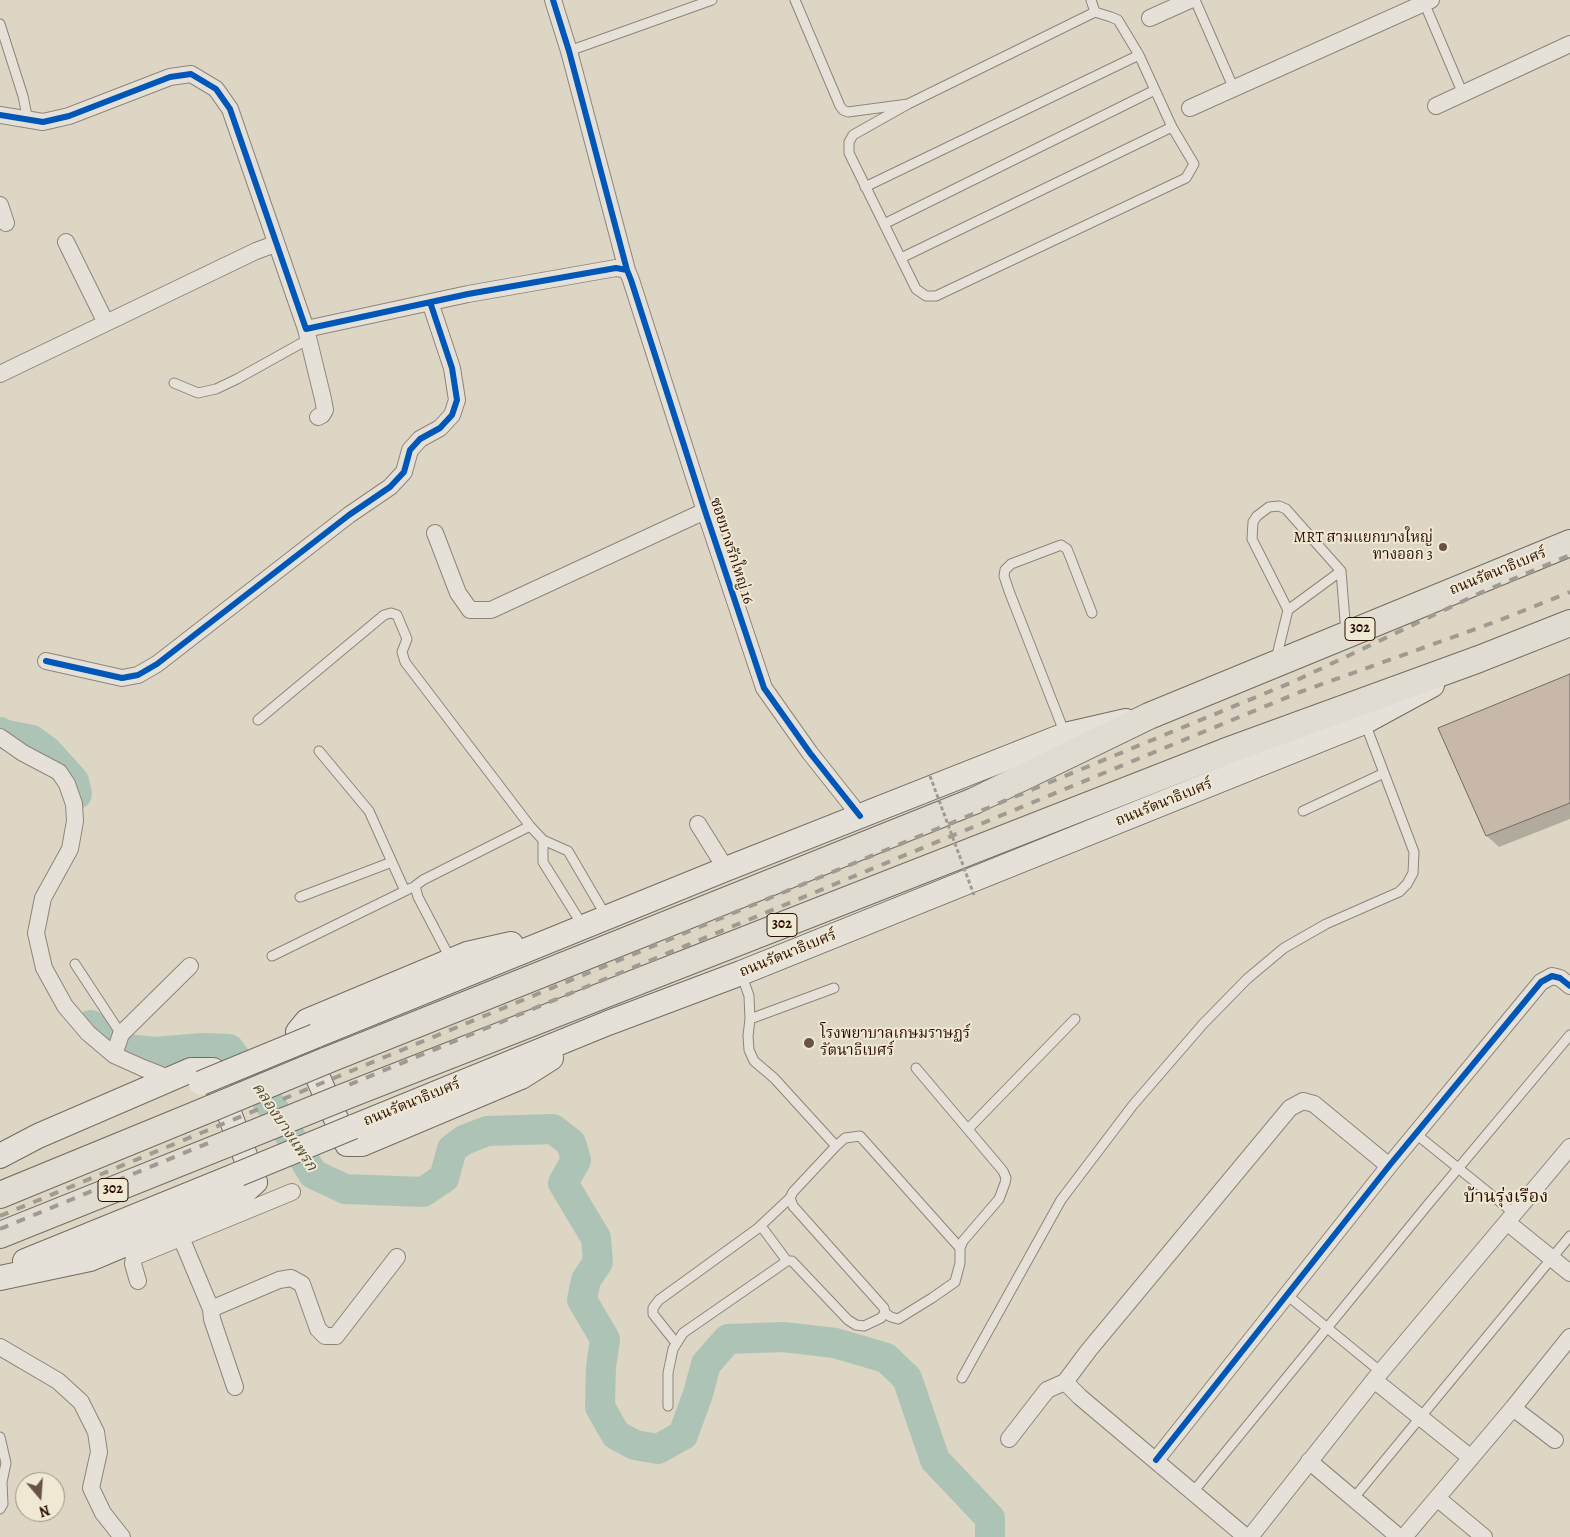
<!DOCTYPE html>
<html>
<head>
<meta charset="utf-8">
<style>
  body { margin:0 }
  #map { position:relative; width:1570px; height:1537px; overflow:hidden; background:#ddd6c5; font-family:Alegreya,serif }
  canvas { display:block }
  .north { position:absolute; left:15px; top:1472px; width:50px; height:50px; box-sizing:border-box; background:#efe8d3; border:1px solid #a1907f; border-radius:50%; rotate:162deg; font-size:14px; font-weight:700; line-height:20px; text-align:center; color:#2b0d00 }
  .north::after { content:''; display:block; margin:auto; width:18px; height:22px; background:#695345; clip-path:polygon(50% 0,100% 100%,50% 72%,0 100%) }
</style>
</head>
<body>
<div id="map">
<canvas width="1570" height="1537"></canvas>
<div class="north">N</div>
</div>
<script>
const g = document.querySelector('canvas').getContext('2d');
g.lineJoin = 'round';
function fill(path, color) { g.fillStyle = color; g.fill(path, 'evenodd'); }
const poly = rows => new Path2D(rows.map(r => 'M' + r).join(''));
function stroke(path, color, width, dash) { g.strokeStyle = color; g.lineWidth = width; g.lineCap = dash ? 'butt' : 'round'; g.setLineDash(dash || []); g.stroke(path); }
function label(font, color, halo, rows, align = 'center') {
  g.font = font + ' Alegreya,"Noto Serif Thai",serif'; g.lineWidth = 4; g.setLineDash([]); g.textBaseline = 'middle'; g.strokeStyle = halo; g.fillStyle = color; for (const [text, x, y, turn = 0] of rows) {
    g.save(); g.translate(x, y); g.rotate((+turn || 0) * Math.PI / 180); g.textAlign = isNaN(turn) ? turn : align; if (halo) g.strokeText(text, 0, 0); g.fillText(text, 0, 0); g.restore();
  }
}
const shadow = poly([
  [1570,675,1570,819,1499,847,1487,836,1440,729]
]);
const river = poly([
  [0,732,2,734,32,740,47,751,74,781,77,794],
  [91,1025,117,1048,155,1052,202,1048,229,1049,275,1111,313,1174,345,1189,423,1192,444,1178,452,1149,464,1140,487,1131,553,1129,571,1143,576,1160,563,1183,596,1238,598,1262,586,1280,582,1300,605,1339,601,1367,600,1407,616,1435,635,1445,658,1449,683,1435,698,1394,706,1364,728,1339,783,1337,835,1343,886,1358,907,1378,935,1460,990,1518,990,1537]
]);
const building = poly([
  [1570,674,1570,803,1486,836,1438,728,1570,674]
]);
const service = poly([
  [795,0,840,106,843,110,848,112,908,104,1095,12,1091,0],
  [1195,0,1234,89],
  [1423,0,1463,94],
  [0,24,23,96,28,121],
  [569,51,712,0],
  [908,104,853,135,849,142,849,153,916,289,926,296,936,296,1186,178,1194,164,1172,127,1139,55,1118,20,1111,17,1095,12],
  [865,187,1139,55],
  [884,224,1155,90],
  [901,258,1172,127],
  [174,383,198,393,216,389,237,379,307,340],
  [1288,610,1341,571],
  [1276,659,1288,610,1252,539,1253,522,1257,516,1269,507,1279,506,1286,509,1341,571,1346,633],
  [258,720,384,615,391,613,397,615,407,639,402,652,405,662,530,826,543,840,568,851,606,916],
  [1065,734,1009,591,1004,576,1005,570,1011,564,1061,545,1067,549,1071,559,1092,613],
  [319,751,369,811,405,891],
  [1303,811,1384,773],
  [543,840,543,862,583,926],
  [300,897,392,862],
  [272,956,411,888],
  [451,960,418,897,415,886,423,880,530,826],
  [75,964,121,1034],
  [750,1019,834,988],
  [968,1129,1075,1019],
  [1416,1134,1515,1214],
  [836,1146,845,1138,860,1136,960,1248],
  [761,1226,787,1261],
  [1287,1295,1381,1372],
  [885,1313,891,1317,898,1319,932,1298,955,1282,960,1263,960,1248,963,1241,999,1199,1005,1183,1006,1178,1003,1171,916,1068],
  [676,1343,653,1314,653,1308,659,1300,757,1229,790,1198],
  [962,1378,1061,1200,1133,1105,1203,1024,1247,979,1284,948,1326,924,1399,892,1407,884,1413,873,1414,852,1365,723],
  [668,1406,668,1373,673,1349,683,1333,787,1261,792,1261,848,1320,856,1325,864,1326,881,1318,885,1313,884,1308,793,1206,790,1198,793,1192,836,1146,774,1078,754,1061,749,1050,748,1036,750,1019,749,996,741,973],
  [0,1437,6,1463,2,1482,3,1504,0,1509],
  [1193,1492,1430,1202,1570,1035],
  [1353,1499,1570,1236]
]);
const minor = poly([
  [553,0,569,51,627,270,631,280,705,511,764,688,810,753,860,816],
  [1150,18,1190,0],
  [1436,106,1570,44],
  [1190,108,1431,0],
  [0,115,43,122,69,116,170,77,191,74,216,89,230,109,306,329,468,294,616,268,627,270],
  [0,205,6,223],
  [66,242,106,323],
  [306,329,323,399,325,410,322,415,318,417],
  [0,374,256,251,275,244],
  [435,533,458,593,470,610,491,610,705,511],
  [46,661,122,678,138,675,157,664,349,515,390,487,404,472,410,450,420,439,440,428,452,415,457,400,452,368,430,302],
  [0,737,23,753,59,772,67,784,74,804,75,821,70,849,43,898,36,933,44,968,65,1006,88,1033,114,1055,143,1068,171,1079],
  [698,824,726,869],
  [114,1055,121,1034,190,966],
  [1508,1223,1570,1273],
  [177,1228,211,1309,212,1319,235,1387],
  [138,1281,133,1264,134,1257,292,1192],
  [211,1309,279,1280,291,1278,302,1284,318,1329,325,1336,336,1336,397,1257],
  [0,1347,58,1381,81,1402,96,1432,99,1452,91,1488,103,1513,122,1537],
  [1374,1380,1471,1458],
  [1065,1382,1080,1397,1246,1537],
  [1513,1408,1555,1440],
  [1009,1439,1047,1390,1065,1382,1089,1350,1290,1108,1303,1101,1314,1104,1389,1166],
  [1156,1460,1389,1166,1541,982,1552,976,1560,978,1570,986],
  [1309,1461,1399,1537],
  [1437,1498,1484,1537],
  [1250,1537,1374,1380,1570,1147],
  [1404,1537,1513,1408,1570,1337]
]);
const secondary = poly([
  [511,944,467,954,307,1021,298,1032,347,1144,362,1144,521,1077,551,1058],
  [315,1036,726,869,1065,735,1126,721],
  [353,1127,608,1023,741,973,1364,722,1432,685],
  [0,1156,38,1136,191,1070,213,1070,255,1182,238,1197,90,1259,0,1278],
  [25,1261,239,1174]
]);
const primary = poly([
  [325,1061,974,801,1149,716,1570,543],
  [341,1098,1224,752,1479,659,1570,623],
  [0,1195,212,1108],
  [0,1235,227,1144]
]);
const rail = poly([
  [0,1216,1295,681,1480,593,1570,555],
  [0,1229,1300,692,1495,622,1570,592]
]);
const pathBridge = poly([
  [930,776,974,895]
]);
const secondaryBridge = poly([
  [201,1083,315,1036],
  [239,1174,353,1127]
]);
const primaryBridge = poly([
  [212,1108,325,1061],
  [227,1144,341,1098]
]);
const cycleway = poly([
  [553,0,569,51,627,270,631,280,705,511,764,688,810,753,860,816],
  [0,115,43,122,69,116,170,77,191,74,216,89,230,109,306,329,468,294,616,268,627,270],
  [46,661,122,678,138,675,157,664,349,515,390,487,404,472,410,450,420,439,440,428,452,415,457,400,452,368,430,302],
  [1156,1460,1389,1166,1541,982,1552,976,1560,978,1570,986]
]);
const markers = [
  [1443,547,5,"#695345"],
  [809,1043,6,"#695345"]
];
const shields = [
  [1360,629,30],
  [782,925,30],
  [113,1190,30]
];
const shieldNames = [
  ["302",1360,629],
  ["302",782,925],
  ["302",113,1190]
];
const poiNames = [
  ["MRT สามแยกบางใหญ่",1433,538],
  ["ทางออก 3",1433,555],
  ["โรงพยาบาลเกษมราษฏร์",820,1034,"left"],
  ["รัตนาธิเบศร์",820,1051,"left"]
];
const streetNames = [
  ["ซอยบางรักใหญ่ 16",731,551,72],
  ["ถนนรัตนาธิเบศร์",1498,572,-22],
  ["ถนนรัตนาธิเบศร์",1164,803,-22],
  ["ถนนรัตนาธิเบศร์",788,954,-22],
  ["ถนนรัตนาธิเบศร์",412,1103,-22]
];
const waterNames = [
  ["คลองบางแพรก",284,1127,56]
];
const quarterNames = [
  ["บ้านรุ่งเรือง",1506,1198]
];
fill(shadow, '#0003');
stroke(river, '#acc3b6', 30);
fill(building, '#c8b8aa');
stroke(building, '#736b60', 1);
stroke(service, '#8d857a', 11);
stroke(minor, '#8d857a', 18);
stroke(secondary, '#736b60', 26);
stroke(primary, '#736b60', 28);
stroke(service, '#e5e1d9', 9);
stroke(minor, '#e5e1d9', 16);
stroke(secondary, '#e5e1d9', 24);
stroke(primary, '#e0dcd2', 26);
stroke(rail, '#a19a93', 4, [9, 9]);
stroke(secondaryBridge, '#736b60', 26, []);
stroke(primaryBridge, '#736b60', 28, []);
stroke(pathBridge, '#a19a93', 3, [4, 2.5]);
stroke(secondaryBridge, '#e5e1d9', 24);
stroke(primaryBridge, '#e0dcd2', 26);
stroke(cycleway, '#0057b8', 6);
for (const [x, y, r, color] of markers) { const dot = new Path2D(); dot.arc(x, y, r, 0, 2 * Math.PI); g.fillStyle = color; g.fill(dot); stroke(dot, '#efe8d3', 2); }
for (const [x, y, w] of shields) { const box = new Path2D(); box.roundRect(x - w / 2, y - 11.5, w, 23, 4); g.fillStyle = '#efe8d3'; g.fill(box); stroke(box, '#2b0d00', 1); }
label('bold 14px', '#2b0d00', null, shieldNames);
label('15px', '#2b0d00', '#efe8d3', poiNames, 'right');
label('15px', '#2b0d00', '#efe8d3', streetNames);
label('italic 16px', '#514a3d', '#efe8d3', waterNames);
label('18px', '#2b0d00', '#efe8d3', quarterNames);
</script>
</body>
</html>
